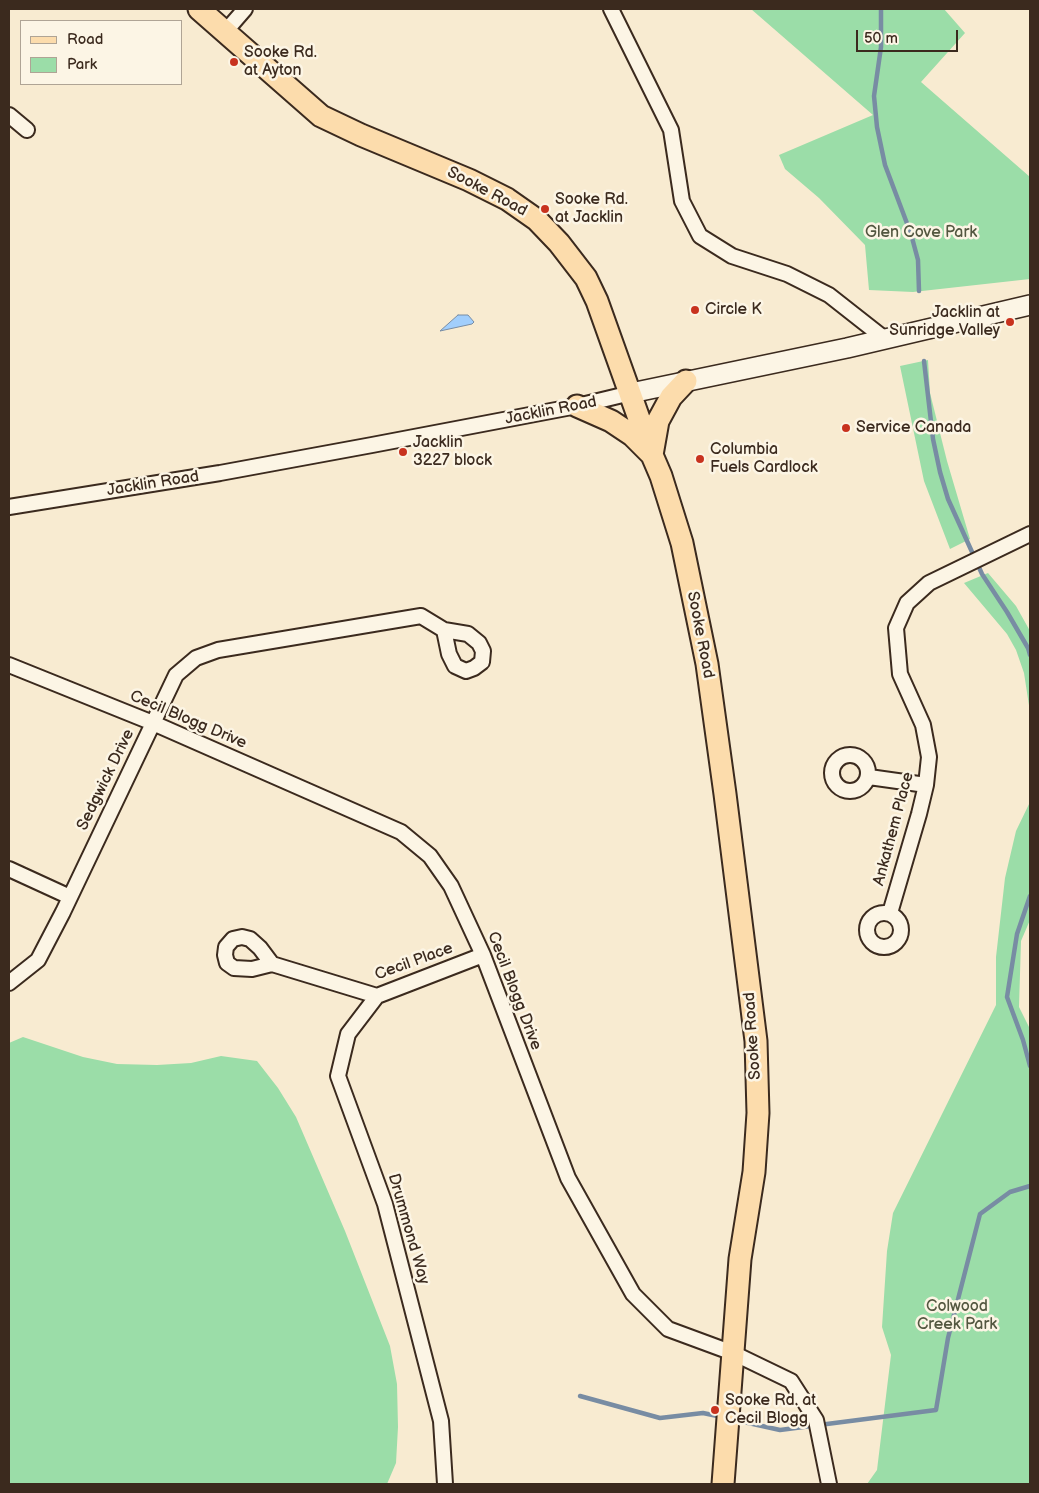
<!DOCTYPE html>
<html>
<head>
<meta charset="utf-8">
<style>
  body { margin:0 }
  #map { position:relative; width:1039px; height:1493px; overflow:hidden; background:#f8ebd1; font-family:"Balsamiq Sans",sans-serif }
  canvas { display:block }
  .frame { position:absolute; inset:0; border:10px solid #3b2a1e; pointer-events:none }
  .legend { position:absolute; left:20px; top:20px; width:162px; height:65px; box-sizing:border-box; background:#fcf5e5; border:1px solid #afa495; margin:0; padding:6px 9px; list-style:none; font-size:15px; color:#3b2a1e }
  .legend li { display:flex; align-items:center; gap:10px; height:25px }
  .legend b { width:25px; border:1px solid #afa495 }
  .scale { position:absolute; left:856px; top:30px; width:102px; height:22px; box-sizing:border-box; border:2px solid #3b2a1e; border-top:0; padding-left:6px; font-size:15px; line-height:18px; white-space:nowrap; color:#3b2a1e; -webkit-text-stroke:4px #fcf5e5; paint-order:stroke }
</style>
</head>
<body>
<div id="map">
<canvas width="1039" height="1493"></canvas>
<div class="frame"></div>
<ul class="legend">
<li><b style="height:6px;background:#fcdcac"></b>Road</li>
<li><b style="height:14px;background:#9bdda8"></b>Park</li>
</ul>
<div class="scale">50 m</div>
</div>
<script>
const g = document.querySelector('canvas').getContext('2d');
g.lineJoin = 'round';
function fill(path, color) { g.fillStyle = color; g.fill(path, 'evenodd'); }
const poly = rows => new Path2D(rows.map(r => 'M' + r).join(''));
function stroke(path, color, width, dash) { g.strokeStyle = color; g.lineWidth = width; g.lineCap = dash ? 'butt' : 'round'; g.setLineDash(dash || []); g.stroke(path); }
function label(font, color, halo, rows, align = 'center') {
  g.font = font + ' "Balsamiq Sans",sans-serif'; g.lineWidth = 5; g.setLineDash([]); g.textBaseline = 'middle'; g.strokeStyle = halo; g.fillStyle = color; for (const [text, x, y, turn = 0] of rows) {
    g.save(); g.translate(x, y); g.rotate((+turn || 0) * Math.PI / 180); g.textAlign = isNaN(turn) ? turn : align; if (halo) g.strokeText(text, 0, 0); g.fillText(text, 0, 0); g.restore();
  }
}
const green = poly([
  [751,9,944,9,965,33,921,82,1030,177,1030,279,913,292,869,290,865,245,819,198,785,169,779,155,873,115],
  [928,360,930,393,947,461,970,539,950,549,924,481,900,366],
  [988,573,1016,606,1030,631,1030,712,1024,673,1016,650,1007,634,964,583],
  [1030,802,1030,920,1021,941,1019,1007,1030,1029,1030,1484,867,1484,877,1470,891,1355,882,1327,887,1251,893,1213,996,1005,996,957,1005,878,1016,831],
  [23,1037,83,1057,117,1064,157,1065,191,1063,221,1056,257,1061,278,1088,296,1117,345,1231,390,1346,397,1384,398,1427,396,1463,387,1484,9,1484,9,1043]
]);
const water = poly([
  [458,315,468,315,474,322,472,324,440,331,458,315]
]);
const stream = poly([
  [881,9,881,47,874,96,877,127,885,165,911,234,918,260,919,291],
  [924,361,933,439,940,472,948,499,982,574,1007,612,1028,648,1030,655],
  [1030,896,1017,934,1007,997,1023,1040,1030,1066],
  [580,1396,660,1418,703,1413,722,1417],
  [735,1420,780,1430,936,1410,948,1338,980,1214,1010,1192,1030,1186]
]);
const street = poly([
  [611,9,671,130,682,201,700,236,732,256,787,274,829,295,885,339],
  [225,32,245,9],
  [9,115,27,130],
  [9,507,220,473,372,445,577,406,631,393],
  [9,665,153,723,401,832,430,856,451,886,483,955,568,1178,633,1294,668,1329,733,1353,791,1381,816,1420,829,1484],
  '832 773a18 18 0 1 1 36 0a18 18 0 1 1-36 0Z',
  [869,777,926,785],
  [9,869,70,897],
  '867 930a17 17 0 1 1 34 0a17 17 0 1 1-34 0Z',
  [890,913,919,814,926,785,929,757,923,725,900,674,896,628,907,603,929,583,1030,534],
  [272,964,260,948,250,939,242,937,233,939,226,947,225,955,227,963,234,968,252,969,272,964,377,996,483,955],
  [9,983,38,960,63,912,176,675,196,658,218,650,421,616,444,630,468,634,479,643,483,651,482,662,474,668,466,671,455,666,449,654,444,630],
  [377,996,348,1034,338,1076,385,1204,441,1421,445,1484]
]);
const secondary = poly([
  [631,393,847,348,1030,305]
]);
const primary = poly([
  [199,9,321,116,361,135,469,180,507,199,537,220,559,243,586,278,597,301,652,455,661,476,682,543,707,664,725,794,756,1041,758,1113,754,1172,740,1259,723,1484],
  [577,406,611,421,632,435,650,453],
  [652,455,658,421,671,397,686,381]
]);
const markers = [
  [234,62,5,"#c8321e"],
  [545,209,5,"#c8321e"],
  [695,310,5,"#c8321e"],
  [1010,322,5,"#c8321e"],
  [846,428,5,"#c8321e"],
  [403,452,5,"#c8321e"],
  [700,459,5,"#c8321e"],
  [715,1410,5,"#c8321e"]
];
const poiNames = [
  ["Sooke Rd.",244,53],
  ["at Ayton",244,71],
  ["Sooke Rd.",555,200],
  ["at Jacklin",555,218],
  ["Circle K",705,310],
  ["Jacklin at",1000,313,"right"],
  ["Sunridge Valley",1000,331,"right"],
  ["Service Canada",856,428],
  ["Jacklin",413,443],
  ["3227 block",413,461],
  ["Columbia",710,450],
  ["Fuels Cardlock",710,468],
  ["Sooke Rd. at",725,1401],
  ["Cecil Blogg",725,1419]
];
const streetNames = [
  ["Sooke Road",487,192,28],
  ["Jacklin Road",551,411,-11],
  ["Jacklin Road",153,484,-9],
  ["Sooke Road",700,635,79],
  ["Cecil Blogg Drive",188,720,23],
  ["Sedgwick Drive",106,780,-64],
  ["Ankathem Place",894,829,-75],
  ["Cecil Place",414,962,-20],
  ["Cecil Blogg Drive",514,991,69],
  ["Sooke Road",753,1036,-94],
  ["Drummond Way",408,1229,74]
];
const parkNames = [
  ["Glen Cove Park",921,233],
  ["Colwood",957,1307],
  ["Creek Park",957,1325]
];
fill(green, '#9bdda8');
fill(water, '#a1cefc');
stroke(water, '#788ca3', 1);
stroke(stream, '#788ca3', 4.5);
stroke(street, '#3b2a1e', 18);
stroke(secondary, '#3b2a1e', 22);
stroke(primary, '#3b2a1e', 25);
stroke(street, '#fcf5e5', 14);
stroke(secondary, '#fcf5e5', 19);
stroke(primary, '#fcdcac', 21);
for (const [x, y, r, color] of markers) { const dot = new Path2D(); dot.arc(x, y, r, 0, 2 * Math.PI); g.fillStyle = color; g.fill(dot); stroke(dot, '#fcf5e5', 2); }
label('16px', '#3b2a1e', '#fcf5e5', poiNames, 'left');
label('16px', '#3b2a1e', '#fcf5e5', streetNames);
label('16px', '#535740', '#fcf5e5', parkNames);
</script>
</body>
</html>
